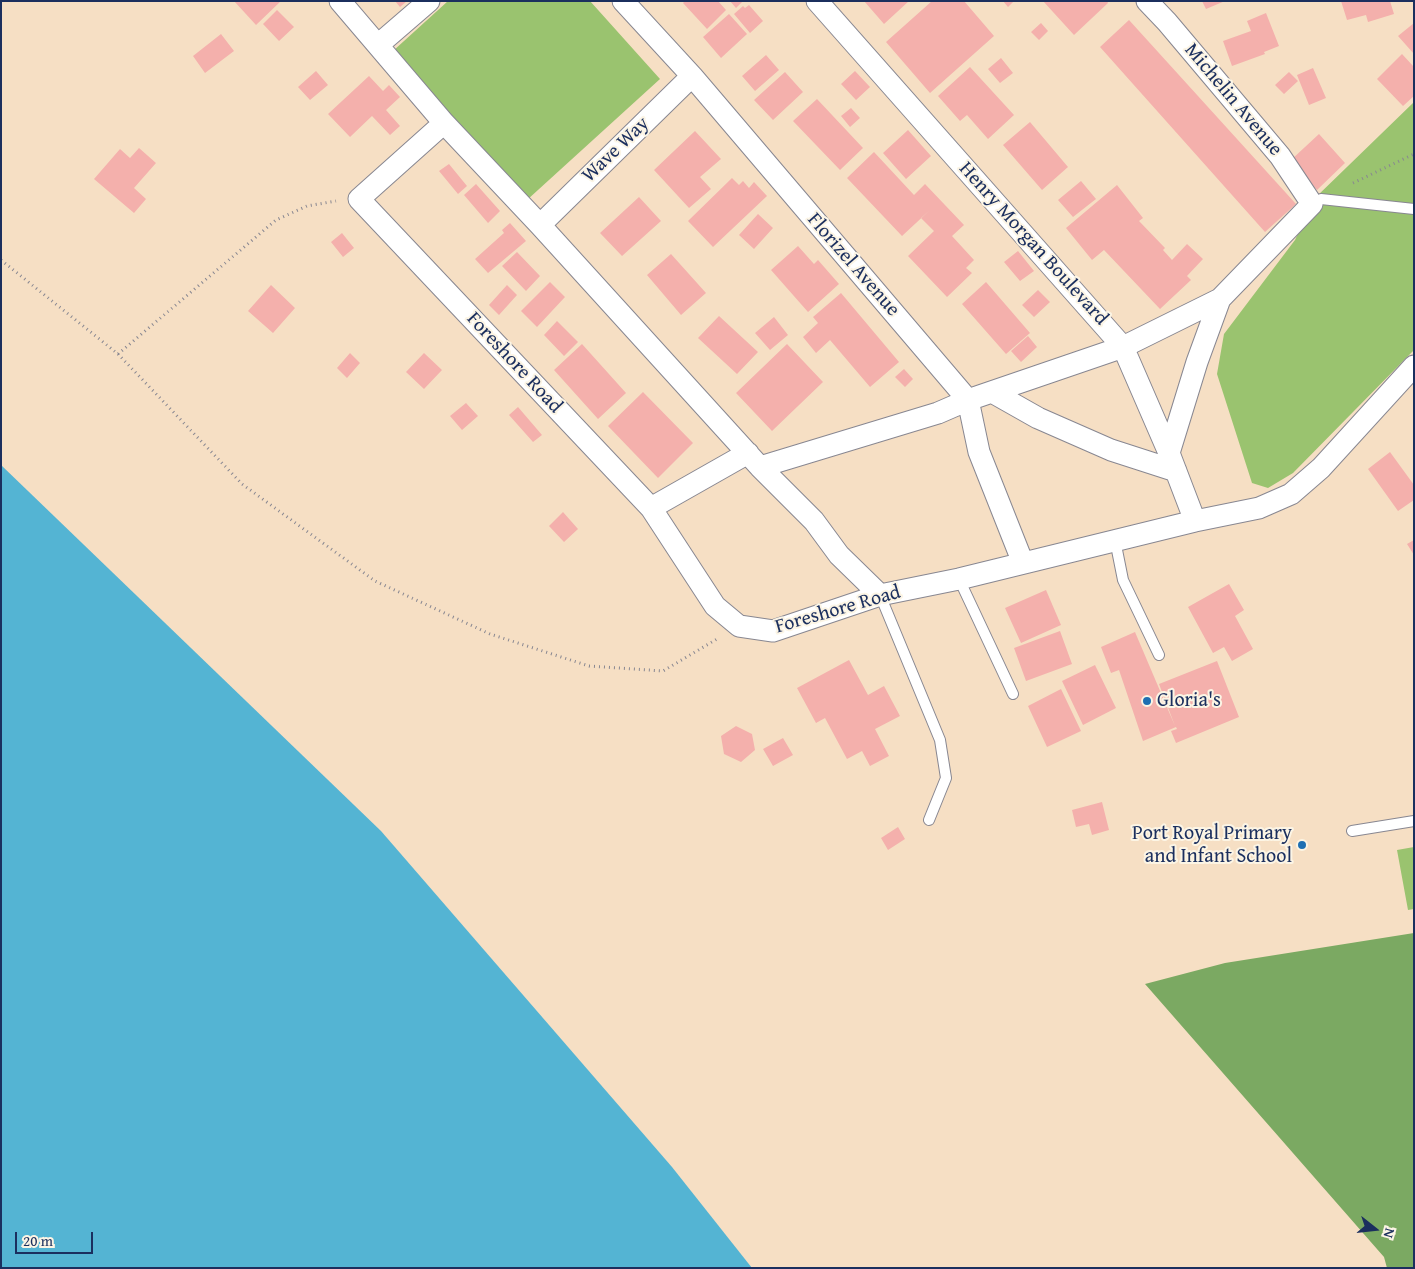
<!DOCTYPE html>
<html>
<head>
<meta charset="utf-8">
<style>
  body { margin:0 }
  #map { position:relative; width:1415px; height:1269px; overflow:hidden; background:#f6dfc4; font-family:"Gentium Book Plus",serif }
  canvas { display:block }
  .frame { position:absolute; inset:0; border:2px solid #1b2f5e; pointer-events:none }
  .north { position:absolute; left:1350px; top:1204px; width:50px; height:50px; -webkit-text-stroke:4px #fcf5e5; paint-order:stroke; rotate:106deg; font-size:14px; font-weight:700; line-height:20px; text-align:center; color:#1b2f5e }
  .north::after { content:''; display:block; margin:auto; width:18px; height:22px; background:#1b2f5e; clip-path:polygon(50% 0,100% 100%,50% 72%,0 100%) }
  .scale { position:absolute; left:15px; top:1232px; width:78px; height:22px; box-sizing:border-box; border:2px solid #1b2f5e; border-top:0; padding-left:6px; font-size:15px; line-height:18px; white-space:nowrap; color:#1b2f5e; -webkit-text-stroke:4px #fcf5e5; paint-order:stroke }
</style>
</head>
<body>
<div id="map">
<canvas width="1415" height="1269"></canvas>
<div class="frame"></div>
<div class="north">N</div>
<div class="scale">20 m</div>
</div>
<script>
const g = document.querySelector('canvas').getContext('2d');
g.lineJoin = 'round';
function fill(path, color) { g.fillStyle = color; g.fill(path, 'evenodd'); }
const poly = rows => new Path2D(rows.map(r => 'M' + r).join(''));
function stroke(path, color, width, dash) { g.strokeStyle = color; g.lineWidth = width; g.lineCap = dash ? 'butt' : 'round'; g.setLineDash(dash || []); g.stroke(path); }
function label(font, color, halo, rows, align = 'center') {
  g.font = font + ' "Gentium Book Plus",serif'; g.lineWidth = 4; g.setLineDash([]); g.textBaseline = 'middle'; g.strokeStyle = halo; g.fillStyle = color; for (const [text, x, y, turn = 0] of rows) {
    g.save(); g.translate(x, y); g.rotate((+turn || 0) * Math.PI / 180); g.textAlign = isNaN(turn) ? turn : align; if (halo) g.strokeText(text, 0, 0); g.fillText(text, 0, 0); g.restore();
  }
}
const green = poly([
  [448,1,590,1,660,79,527,200,393,51],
  [1414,102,1414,350,1293,473,1268,488,1252,483,1217,374,1224,334,1295,240,1314,199],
  [1414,847,1414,909,1408,910,1397,850]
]);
const forest = poly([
  [1414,933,1414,1268,1387,1268,1384,1257,1145,984,1225,963]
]);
const water = poly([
  [1,465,381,831,672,1167,752,1268,1,1268]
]);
const building = poly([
  [234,1,281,1,256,25],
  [395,1,407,1,400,7],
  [685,1,718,1,726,10,707,29,683,3],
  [730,1,743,1,736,8],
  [864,1,909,1,884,24],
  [932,1,964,1,994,36,930,93,886,42],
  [1003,1,1014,1,1008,7],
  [1043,1,1107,1,1108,3,1074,35],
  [1202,1,1225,1,1206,9],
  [1341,1,1390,1,1394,14,1368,22,1366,15,1347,20],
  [749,5,763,21,750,33,734,14,743,6,745,8],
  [277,10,294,27,279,41,263,24],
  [1266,13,1279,46,1264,52,1265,54,1232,66,1223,41,1251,31,1247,21],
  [729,14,747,34,721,58,703,37],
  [1129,20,1296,204,1265,232,1100,47],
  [1041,23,1048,31,1039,40,1031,32],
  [1414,23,1414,54,1398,36],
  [221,34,234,51,205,73,193,56],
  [1402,54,1414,67,1414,96,1403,106,1377,79],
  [766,55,779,70,755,91,742,76],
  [1001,58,1013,73,1000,83,988,69],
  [970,67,1014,115,988,139,967,115,960,121,938,96],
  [1313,68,1326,98,1309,105,1297,75],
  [316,71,328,85,310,100,298,87],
  [855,71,870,87,856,100,841,84],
  [785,72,803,92,773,120,754,100],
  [1289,72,1298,81,1284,94,1275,85],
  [369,76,383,91,389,85,400,97,386,110,400,126,390,135,372,116,350,137,328,114],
  [817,99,863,148,840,170,793,121],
  [851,108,860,118,850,127,841,116],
  [1030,122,1068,167,1042,190,1003,145],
  [908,130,931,156,906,179,883,153],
  [695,131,721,159,700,177,711,189,689,208,654,170],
  [1319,134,1345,163,1317,190,1291,160],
  [139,148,156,163,134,188,146,199,134,213,94,179,120,149,130,158],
  [874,152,914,195,925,184,964,225,952,236,974,260,966,268,972,273,947,297,908,256,934,231,921,218,930,210,902,236,847,178],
  [449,164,467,186,458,194,439,171],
  [732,178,739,185,743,181,749,188,754,182,767,196,713,247,688,221],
  [1081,181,1096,199,1073,217,1058,200],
  [476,184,500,211,488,223,464,195],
  [1117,185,1143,218,1139,221,1165,248,1163,250,1172,260,1187,244,1203,259,1187,276,1191,280,1160,309,1104,250,1092,260,1066,228],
  [639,197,661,221,622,256,600,233],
  [758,214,773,228,754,249,739,235],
  [510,223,526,241,488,273,475,259,504,233,502,230],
  [342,233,354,248,343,257,331,242],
  [798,246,814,264,818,260,839,284,808,312,771,270],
  [1018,251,1034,271,1020,281,1004,262],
  [517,252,540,276,526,291,502,266],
  [671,254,706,293,681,315,647,275],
  [550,282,565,297,537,327,521,311],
  [986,282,1030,333,1006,354,962,304],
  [271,285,295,308,273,333,248,311],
  [507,285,517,295,499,315,489,305],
  [1038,290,1050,302,1034,317,1022,305],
  [841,293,899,362,870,387,830,340,816,353,803,337,818,323,813,317],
  [719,316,758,352,737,374,698,338],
  [774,317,788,335,770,350,755,333],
  [557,321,578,342,564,356,544,335],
  [1028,336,1037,347,1021,362,1011,351],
  [582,344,626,393,598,419,554,370],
  [787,344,823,382,772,431,736,393],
  [350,353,360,363,347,378,337,368],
  [424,353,442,370,424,389,406,372],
  [904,369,913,379,905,387,895,377],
  [643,392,693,443,658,478,608,426],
  [466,403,478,416,462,430,450,416],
  [518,407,542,435,533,442,509,415],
  [1390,452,1414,485,1414,500,1398,511,1368,469],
  [563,512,578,529,564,542,549,526],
  [1414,540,1414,555,1407,544],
  [1229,584,1244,610,1235,616,1253,649,1232,661,1224,647,1213,653,1188,607],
  [1046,590,1061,625,1021,643,1005,608],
  [1060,631,1072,664,1026,681,1014,648],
  [1135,632,1175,726,1159,684,1217,661,1239,717,1176,743,1171,731,1177,729,1176,727,1143,741,1119,670,1111,673,1101,647],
  [849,660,868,695,884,686,900,716,875,729,889,756,870,766,862,751,847,759,825,718,816,723,797,688],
  [1095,665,1116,708,1083,725,1062,681],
  [1061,689,1081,731,1047,747,1028,706],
  [736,726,752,734,755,750,741,762,724,754,721,736],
  [783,738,793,755,773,766,763,749],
  [1102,802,1109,830,1092,835,1089,824,1076,827,1072,810],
  [898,827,905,839,888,850,881,838]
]);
const path = poly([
  [1353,183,1414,154],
  [1,260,118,354,242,484,375,581,490,634,589,666,663,671,717,639],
  [118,354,276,220,307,206,336,201]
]);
const lane = poly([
  [1312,204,1321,199,1414,209],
  [1115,540,1123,580,1159,655],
  [959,579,1013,694],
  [880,595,940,740,946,778,929,820],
  [1352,831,1414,821]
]);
const street = poly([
  [340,1,444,123,540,225,760,467,814,521,839,555,880,595],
  [623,1,692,76,968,400,979,452,1023,563],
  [817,1,1123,347,1169,453,1195,521],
  [378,45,429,1],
  [444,123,359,199,651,508,715,606,739,626,773,631,880,595,959,579,1195,521,1259,508,1291,494,1321,468,1414,366],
  [540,225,692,76],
  [992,392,1038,418,1111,450,1176,471],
  [1169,453,1197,362,1220,299],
  [760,467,938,413,968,400,1123,347,1220,299,1312,204,1280,156,1167,22,1147,1],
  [651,508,748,453]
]);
const markers = [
  [1147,701,5,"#1f6fb2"],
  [1302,845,5,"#1f6fb2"]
];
const streetNames = [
  ["Michelin Avenue",1233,100,50],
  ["Wave Way",616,150,-44],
  ["Henry Morgan Boulevard",1033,244,48],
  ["Florizel Avenue",853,265,49],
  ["Foreshore Road",514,363,47],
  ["Foreshore Road",838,610,-16]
];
const poiNames = [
  ["Gloria's",1157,701],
  ["Port Royal Primary",1292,834,"right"],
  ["and Infant School",1292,857,"right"]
];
fill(green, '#9ac36f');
fill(forest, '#7ba962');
fill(water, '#54b4d3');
fill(building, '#f4b0ac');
stroke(lane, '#888791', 12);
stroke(street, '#888791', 23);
stroke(path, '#888791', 3, [1, 4]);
stroke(lane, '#fff', 10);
stroke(street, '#fff', 21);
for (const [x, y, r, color] of markers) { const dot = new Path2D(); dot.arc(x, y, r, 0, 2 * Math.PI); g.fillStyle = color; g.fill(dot); stroke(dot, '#fcf5e5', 2); }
label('20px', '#1b2f5e', '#fcf5e5', streetNames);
label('20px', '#1b2f5e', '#fcf5e5', poiNames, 'left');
</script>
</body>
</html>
